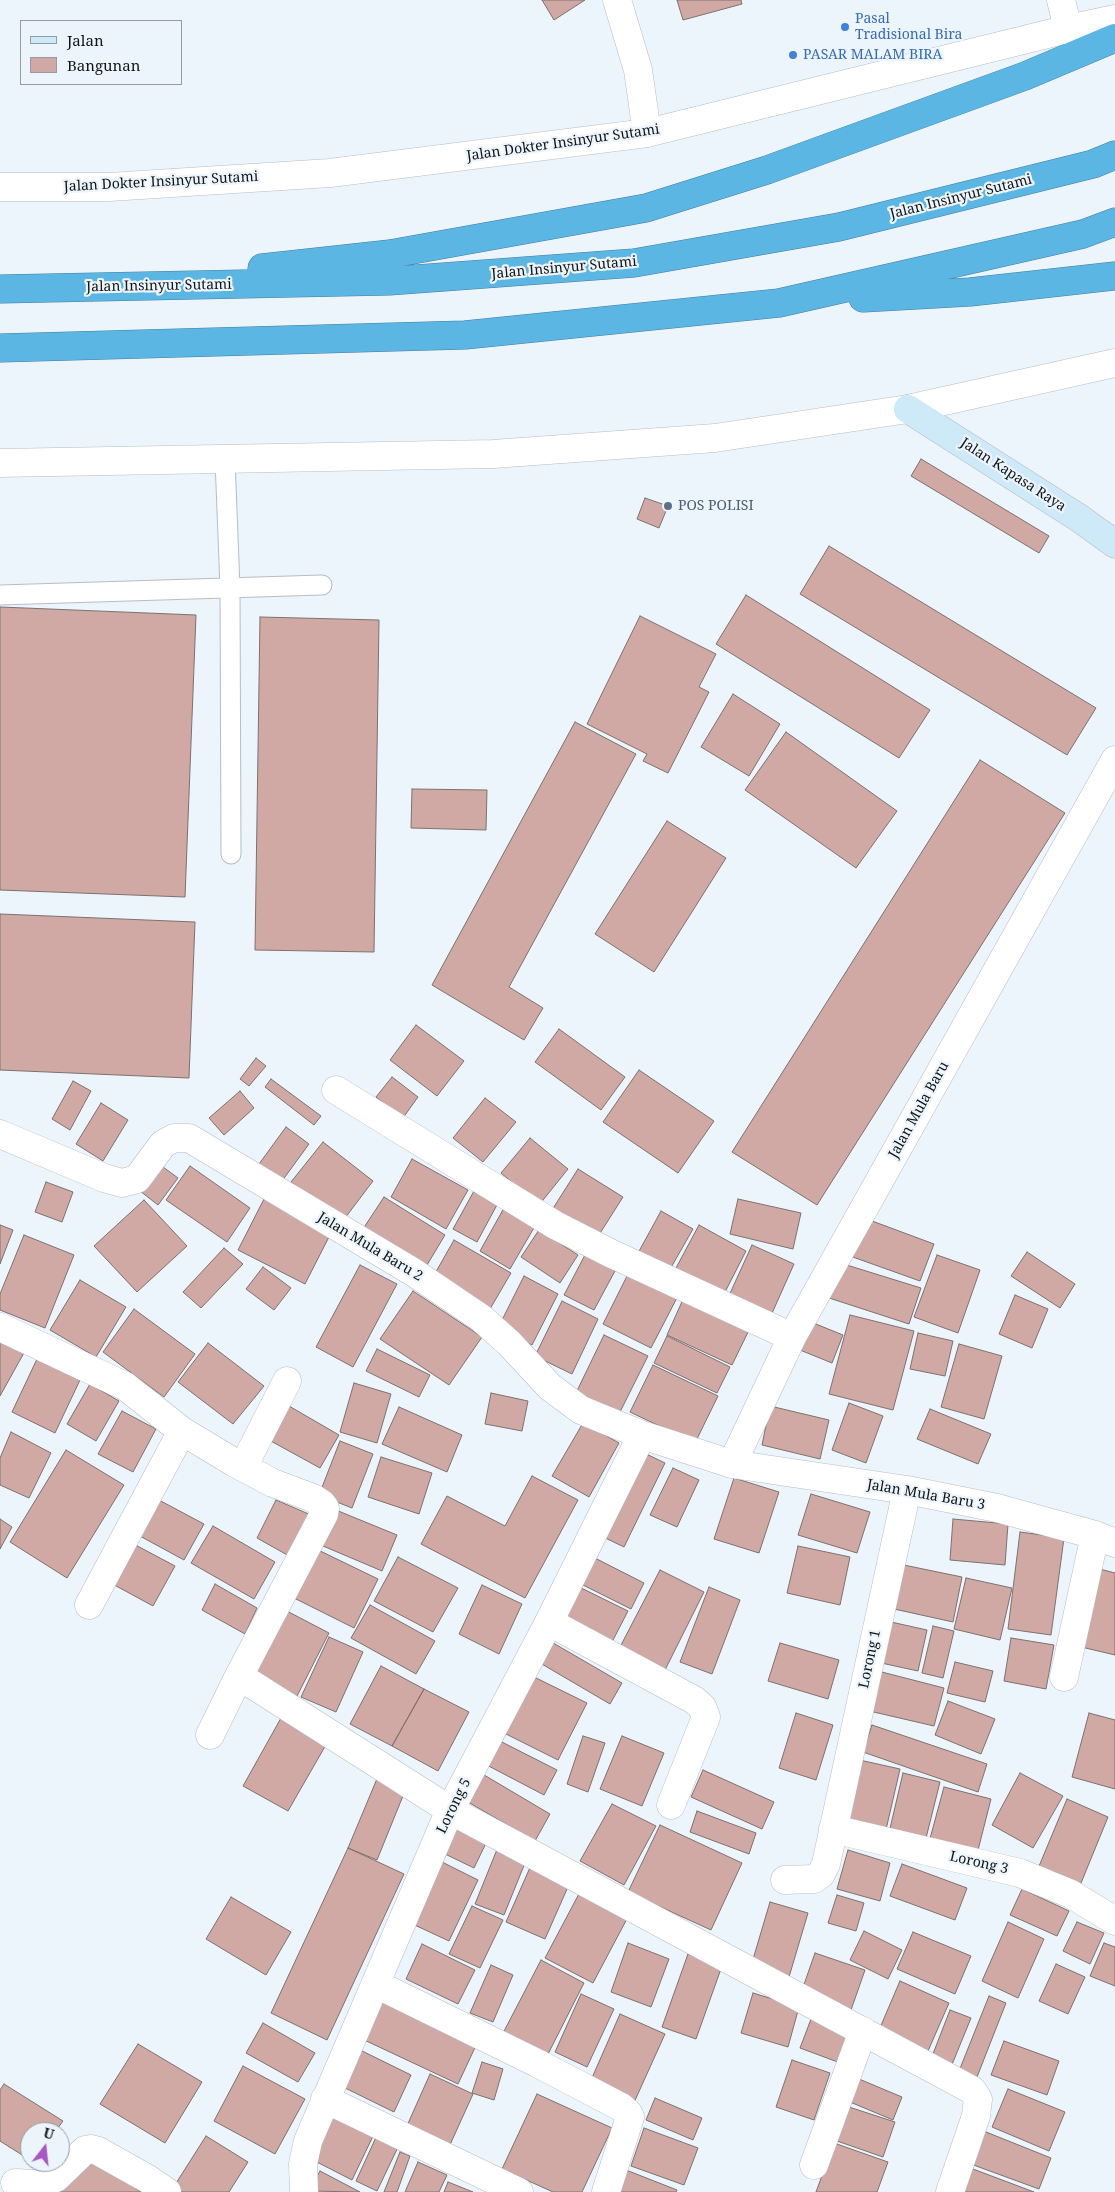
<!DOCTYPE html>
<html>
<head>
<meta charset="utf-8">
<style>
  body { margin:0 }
  #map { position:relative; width:1115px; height:2192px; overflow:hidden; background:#ecf4fc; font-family:"Noto Serif",serif }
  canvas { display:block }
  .legend { position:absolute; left:20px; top:20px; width:162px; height:65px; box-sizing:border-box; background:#ecf4fc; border:1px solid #959ba1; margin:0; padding:6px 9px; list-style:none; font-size:15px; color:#121518 }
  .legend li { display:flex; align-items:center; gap:10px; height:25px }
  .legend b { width:25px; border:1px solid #959ba1 }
  .north { position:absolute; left:20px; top:2122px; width:50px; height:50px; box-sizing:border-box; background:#ecf4fc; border:1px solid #959ba1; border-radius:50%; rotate:16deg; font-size:14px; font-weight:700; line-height:20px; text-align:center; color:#121518 }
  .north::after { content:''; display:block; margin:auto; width:18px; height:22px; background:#a956c6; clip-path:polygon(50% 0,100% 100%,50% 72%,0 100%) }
</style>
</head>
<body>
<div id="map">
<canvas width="1115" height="2192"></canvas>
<ul class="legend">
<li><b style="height:6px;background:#cee9f7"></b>Jalan</li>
<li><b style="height:14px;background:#d0a8a4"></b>Bangunan</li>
</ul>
<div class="north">U</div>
</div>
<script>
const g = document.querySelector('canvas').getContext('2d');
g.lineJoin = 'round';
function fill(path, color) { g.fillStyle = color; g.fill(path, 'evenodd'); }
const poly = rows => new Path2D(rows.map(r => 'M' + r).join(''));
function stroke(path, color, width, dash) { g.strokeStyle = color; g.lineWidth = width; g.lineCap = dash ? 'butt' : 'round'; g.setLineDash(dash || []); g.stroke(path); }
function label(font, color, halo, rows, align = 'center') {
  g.font = font + ' "Noto Serif",serif'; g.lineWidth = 4.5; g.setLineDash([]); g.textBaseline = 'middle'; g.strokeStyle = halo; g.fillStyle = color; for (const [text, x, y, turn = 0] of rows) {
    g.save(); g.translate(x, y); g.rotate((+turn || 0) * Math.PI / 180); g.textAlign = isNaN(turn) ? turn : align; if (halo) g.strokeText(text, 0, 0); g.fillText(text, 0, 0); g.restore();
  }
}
const building = poly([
  [542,0,585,0,554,20,542,0],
  [677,0,741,0,742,4,683,20,677,0],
  [921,459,1049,536,1039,553,911,476,921,459],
  [645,498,668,506,659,528,637,519,645,498],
  [829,546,1096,708,1067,755,800,594,829,546],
  [746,595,930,710,899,758,716,644,746,595],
  [0,607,196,615,185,897,0,890,0,607],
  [640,616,716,654,699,687,709,692,668,773,643,761,647,754,587,724,640,616],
  [260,617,379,620,374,952,255,950,260,617],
  [733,694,780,724,749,776,701,747,733,694],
  [575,722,636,754,509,987,543,1008,524,1040,432,985,575,722],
  [786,732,897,811,856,868,745,790,786,732],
  [980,760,1065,813,817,1205,732,1152,980,760],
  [412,789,487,790,486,830,411,828,412,789],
  [667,821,726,858,654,972,595,934,667,821],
  [0,914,195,922,189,1078,0,1070,0,914],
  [416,1025,464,1061,437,1096,390,1060,416,1025],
  [559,1029,625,1077,601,1110,535,1062,559,1029],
  [256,1058,266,1066,249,1086,240,1079,256,1058],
  [639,1070,714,1121,678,1173,603,1122,639,1070],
  [392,1077,418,1097,403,1118,376,1097,392,1077],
  [271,1079,321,1116,314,1125,265,1087,271,1079],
  [73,1081,91,1091,70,1130,52,1119,73,1081],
  [240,1091,254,1108,224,1135,209,1118,240,1091],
  [485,1098,516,1122,483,1162,453,1138,485,1098],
  [101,1103,128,1120,103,1161,76,1144,101,1103],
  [286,1127,309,1144,282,1181,259,1164,286,1127],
  [530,1138,568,1169,539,1205,501,1173,530,1138],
  [323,1142,373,1181,342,1222,291,1182,323,1142],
  [412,1159,468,1190,446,1229,391,1197,412,1159],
  [155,1161,178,1178,158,1205,135,1187,155,1161],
  [190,1166,250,1208,227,1242,166,1200,190,1166],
  [578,1169,623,1197,597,1238,552,1210,578,1169],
  [46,1182,73,1192,62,1222,35,1212,46,1182],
  [474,1191,498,1203,477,1242,453,1229,474,1191],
  [384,1197,445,1235,424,1270,361,1232,384,1197],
  [264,1199,331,1233,305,1284,238,1250,264,1199],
  [738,1199,801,1213,793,1249,730,1234,738,1199],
  [144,1200,187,1246,137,1292,94,1246,144,1200],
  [504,1208,535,1226,510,1269,480,1251,504,1208],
  [661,1211,693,1229,669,1271,638,1253,661,1211],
  [864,1218,934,1244,920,1281,850,1256,864,1218],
  [0,1225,13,1230,0,1264,0,1225],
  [699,1225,746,1251,724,1294,676,1268,699,1225],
  [539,1230,578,1255,560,1283,521,1257,539,1230],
  [24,1235,74,1255,45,1328,0,1310,0,1294,24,1235],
  [454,1240,511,1273,490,1309,433,1277,454,1240],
  [752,1245,794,1264,769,1320,727,1300,752,1245],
  [224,1248,243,1264,201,1308,183,1292,224,1248],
  [1027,1252,1075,1284,1060,1308,1011,1276,1027,1252],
  [585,1255,615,1271,594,1310,564,1295,585,1255],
  [937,1255,980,1270,958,1333,914,1317,937,1255],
  [837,1262,921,1288,909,1324,826,1297,837,1262],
  [360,1265,397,1284,353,1367,316,1347,360,1265],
  [263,1267,291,1288,274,1310,246,1289,263,1267],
  [631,1268,680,1292,651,1348,603,1324,631,1268],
  [524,1276,558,1294,532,1345,498,1328,524,1276],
  [80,1280,126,1307,96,1357,50,1330,80,1280],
  [413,1291,482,1337,449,1385,380,1339,413,1291],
  [685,1295,751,1326,732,1365,667,1335,685,1295],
  [1015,1295,1048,1309,1032,1348,999,1334,1015,1295],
  [562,1301,598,1319,572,1374,535,1356,562,1301],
  [134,1309,195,1354,164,1397,103,1352,134,1309],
  [850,1315,914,1331,893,1410,829,1394,850,1315],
  [806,1320,843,1335,832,1363,795,1348,806,1320],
  [918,1333,953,1341,945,1376,910,1369,918,1333],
  [0,1335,25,1351,0,1396,0,1335],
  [604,1335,648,1356,617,1418,574,1397,604,1335],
  [667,1336,730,1367,717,1393,654,1363,667,1336],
  [208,1343,264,1386,233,1424,178,1382,208,1343],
  [959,1344,1002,1356,984,1419,941,1407,959,1344],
  [377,1349,430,1375,419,1397,366,1371,377,1349],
  [37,1359,80,1380,55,1433,12,1412,37,1359],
  [653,1365,718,1396,695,1443,630,1412,653,1365],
  [354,1383,391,1394,377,1443,340,1432,354,1383],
  [90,1384,119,1401,96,1441,67,1424,90,1384],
  [491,1393,528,1401,522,1431,485,1424,491,1393],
  [849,1403,883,1416,866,1463,832,1450,849,1403],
  [289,1406,339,1435,320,1468,269,1440,289,1406],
  [770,1406,829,1420,820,1459,762,1445,770,1406],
  [399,1407,462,1435,447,1472,382,1444,399,1407],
  [930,1409,991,1434,978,1464,917,1439,930,1409],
  [122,1411,156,1429,133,1472,98,1454,122,1411],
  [583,1423,619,1443,589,1497,552,1476,583,1423],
  [11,1432,51,1453,29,1498,0,1485,0,1458,11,1432],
  [340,1441,373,1454,352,1508,319,1495,340,1441],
  [66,1450,124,1485,67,1578,10,1542,66,1450],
  [638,1450,665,1463,624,1547,597,1534,638,1450],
  [381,1457,432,1473,419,1514,368,1497,381,1457],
  [673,1468,699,1480,677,1527,650,1515,673,1468],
  [532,1476,578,1500,525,1598,421,1544,447,1496,505,1526,532,1476],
  [734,1478,779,1492,759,1553,714,1539,734,1478],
  [811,1494,870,1512,857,1553,798,1535,811,1494],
  [157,1499,204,1524,184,1560,138,1535,157,1499],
  [276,1500,311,1515,289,1556,257,1538,276,1500],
  [331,1508,397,1535,382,1571,316,1543,331,1508],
  [0,1519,12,1527,0,1549,0,1519],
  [953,1519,1008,1524,1005,1565,950,1560,953,1519],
  [213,1526,275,1562,254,1599,191,1563,213,1526],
  [1020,1532,1064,1538,1051,1635,1008,1629,1020,1532],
  [128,1541,175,1566,153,1606,107,1581,128,1541],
  [798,1546,850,1557,840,1605,787,1593,798,1546],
  [312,1547,378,1579,354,1628,288,1595,312,1547],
  [587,1554,644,1583,631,1609,573,1580,587,1554],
  [398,1557,458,1588,433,1632,374,1601,398,1557],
  [894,1563,962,1577,953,1622,885,1607,894,1563],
  [1092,1567,1115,1573,1115,1655,1073,1645,1092,1567],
  [660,1570,704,1592,665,1670,620,1647,660,1570],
  [966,1578,1012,1588,1000,1640,954,1629,966,1578],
  [571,1583,628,1611,612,1642,556,1613,571,1583],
  [215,1584,257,1608,245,1634,202,1610,215,1584],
  [482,1585,522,1604,499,1654,459,1634,482,1585],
  [709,1587,740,1600,712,1674,680,1662,709,1587],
  [370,1605,435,1641,416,1674,351,1638,370,1605],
  [283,1609,329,1633,295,1700,249,1675,283,1609],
  [882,1620,927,1630,918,1671,872,1661,882,1620],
  [933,1626,954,1631,943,1678,922,1673,933,1626],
  [329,1637,363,1652,336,1712,301,1697,329,1637],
  [1011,1638,1054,1645,1046,1689,1004,1681,1011,1638],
  [548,1640,622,1683,610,1704,535,1660,548,1640],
  [780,1643,839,1660,828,1699,768,1681,780,1643],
  [955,1662,993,1671,985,1702,947,1693,955,1662],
  [381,1666,424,1689,392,1746,350,1724,381,1666],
  [874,1670,944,1688,934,1726,865,1710,874,1670],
  [532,1676,587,1703,558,1760,504,1733,532,1676],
  [424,1689,469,1712,438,1771,392,1746,424,1689],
  [948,1701,995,1719,981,1754,935,1735,948,1701],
  [796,1713,833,1725,816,1780,779,1768,796,1713],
  [1089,1713,1115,1720,1115,1789,1072,1777,1089,1713],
  [281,1718,327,1743,288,1811,243,1786,281,1718],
  [872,1725,987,1764,978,1792,863,1752,872,1725],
  [583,1736,605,1743,588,1792,567,1784,583,1736],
  [622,1736,664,1753,642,1806,600,1789,622,1736],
  [494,1738,557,1770,544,1795,481,1762,494,1738],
  [855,1759,900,1769,885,1834,841,1825,855,1759],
  [703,1770,774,1802,762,1829,691,1797,703,1770],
  [479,1772,550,1814,535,1841,463,1799,479,1772],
  [903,1773,940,1782,924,1846,888,1837,903,1773],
  [1020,1773,1063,1796,1033,1848,992,1825,1020,1773],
  [379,1774,407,1786,377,1860,348,1848,379,1774],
  [944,1787,991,1799,976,1858,928,1846,944,1787],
  [1067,1799,1108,1817,1079,1888,1037,1871,1067,1799],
  [612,1804,656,1826,624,1885,580,1861,612,1804],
  [697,1811,756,1833,749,1854,690,1832,697,1811],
  [459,1824,489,1837,474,1868,445,1854,459,1824],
  [660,1825,742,1863,711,1930,628,1892,660,1825],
  [498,1847,527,1858,504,1915,475,1904,498,1847],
  [348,1848,404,1874,327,2040,271,2013,348,1848],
  [848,1850,890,1863,880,1901,837,1889,848,1850],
  [436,1859,478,1880,449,1941,406,1921,436,1859],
  [532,1863,571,1880,545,1939,506,1922,532,1863],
  [902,1864,967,1888,955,1920,890,1896,902,1864],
  [1022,1889,1069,1911,1057,1936,1010,1915,1022,1889],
  [581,1890,629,1915,593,1983,545,1958,581,1890],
  [837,1895,864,1903,856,1931,828,1923,837,1895],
  [231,1897,291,1932,266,1975,206,1939,231,1897],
  [770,1902,808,1913,789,1977,751,1966,770,1902],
  [472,1906,503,1920,480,1968,449,1954,472,1906],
  [1008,1922,1044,1939,1018,1998,982,1981,1008,1922],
  [1077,1922,1104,1933,1090,1964,1063,1951,1077,1922],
  [864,1931,902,1950,888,1979,850,1960,864,1931],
  [913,1932,971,1956,955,1994,897,1969,913,1932],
  [628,1943,669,1959,651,2007,611,1992,628,1943],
  [1104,1943,1115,1947,1115,1986,1090,1976,1104,1943],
  [422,1944,475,1970,458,2004,406,1979,422,1944],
  [815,1953,865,1970,851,2010,801,1993,815,1953],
  [688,1954,722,1966,696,2039,662,2027,688,1954],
  [541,1960,584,1983,546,2058,502,2035,541,1960],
  [1056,1964,1085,1977,1068,2014,1039,2001,1056,1964],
  [491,1965,513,1975,493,2022,470,2013,491,1965],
  [900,1981,949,2003,928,2051,879,2030,900,1981],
  [753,1993,799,2007,788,2047,741,2033,753,1993],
  [381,1994,479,2039,458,2084,360,2038,381,1994],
  [581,1994,614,2009,587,2067,555,2052,581,1994],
  [989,1996,1006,2003,977,2077,959,2071,989,1996],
  [950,2010,971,2018,951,2067,931,2059,950,2010],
  [620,2014,665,2034,632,2107,588,2087,620,2014],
  [813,2014,855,2031,843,2064,800,2048,813,2014],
  [263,2023,315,2053,298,2082,246,2053,263,2023],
  [1004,2041,1059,2061,1047,2095,991,2075,1004,2041],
  [138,2044,202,2082,165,2143,100,2104,138,2044],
  [356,2048,411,2075,394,2112,339,2085,356,2048],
  [792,2060,830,2073,814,2120,776,2107,792,2060],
  [482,2062,503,2069,494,2100,472,2093,482,2062],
  [243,2066,305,2099,275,2154,214,2121,243,2066],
  [430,2074,473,2094,449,2147,406,2128,430,2074],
  [859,2079,902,2097,893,2120,850,2102,859,2079],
  [4,2084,63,2121,55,2132,30,2132,30,2160,0,2141,0,2090,4,2084],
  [1008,2089,1065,2112,1049,2151,992,2127,1008,2089],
  [537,2094,612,2128,582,2192,553,2192,502,2169,537,2094],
  [655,2098,702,2118,693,2140,646,2120,655,2098],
  [849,2107,895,2122,883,2157,837,2141,849,2107],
  [333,2111,375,2132,352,2180,309,2158,333,2111],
  [644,2128,698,2148,684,2185,631,2166,644,2128],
  [981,2130,1051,2158,1039,2189,968,2163,981,2130],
  [378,2133,400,2143,377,2191,356,2181,378,2133],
  [206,2136,248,2162,229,2192,181,2192,173,2188,206,2136],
  [834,2143,888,2162,877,2192,816,2192,834,2143],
  [400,2152,410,2156,397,2192,384,2192,400,2152],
  [85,2154,141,2192,59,2192,85,2154],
  [418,2162,447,2175,439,2192,405,2192,418,2162],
  [965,2166,1034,2192,955,2192,965,2166],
  [626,2170,677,2190,676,2192,617,2192,626,2170],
  [320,2171,360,2192,309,2191,320,2171],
  [448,2182,473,2192,444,2192,448,2182]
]);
const service = poly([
  [225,459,230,588,231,854],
  [0,595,322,585]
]);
const minor = poly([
  [617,0,638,70,647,133],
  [1061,0,1068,29],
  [336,1090,555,1225,610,1253,792,1337],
  [0,1134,104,1178,122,1183,137,1179,163,1144,174,1138,189,1138,413,1272,481,1318,509,1343,550,1387,581,1410,642,1435,732,1464,907,1490,997,1508,1095,1535,1115,1543],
  [0,1327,125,1386,182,1431,235,1463,273,1483,313,1498,322,1504,325,1508,324,1514,239,1676,450,1810,972,2090,978,2099,976,2116,950,2192],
  [732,1464,792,1337,1115,760],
  [243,1467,287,1381],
  [89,1605,182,1431],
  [549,1622,694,1700,702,1707,706,1717,671,1805],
  [1064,1677,1095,1535],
  [210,1735,239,1676],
  [833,1829,1020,1873,1071,1894,1115,1921],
  [785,1880,814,1879,821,1874,826,1864,907,1490],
  [376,1984,537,2063,621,2107,628,2113,630,2117,606,2192],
  [325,2099,519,2192],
  [814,2165,863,2031],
  [15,2183,37,2184,56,2178,85,2150,91,2149,98,2151,148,2179,167,2192],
  [304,2192,303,2164,308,2141,450,1810,549,1622,642,1435]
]);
const tertiary = poly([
  [0,187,109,187,330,173,647,133,1068,29,1115,19],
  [0,463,493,454,715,438,908,409,1115,363]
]);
const secondary = poly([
  [908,409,1079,518,1115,544]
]);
const motorway = poly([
  [262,268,390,254,646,208,767,170,1025,76,1115,38],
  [0,289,389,281,634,263,839,227,1093,164,1115,155],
  [863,298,970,292,1115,276],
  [0,348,465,335,779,303,1083,234,1115,222]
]);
const markers = [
  [845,27,5,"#3f7fe0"],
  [793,55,5,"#3f7fe0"],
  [668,506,5,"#5c6f8a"]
];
const shopNames = [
  ["Pasal",855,19],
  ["Tradisional Bira",855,35],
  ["PASAR MALAM BIRA",803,55]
];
const streetNames = [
  ["Jalan Dokter Insinyur Sutami",563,143,-8],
  ["Jalan Dokter Insinyur Sutami",161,182,-3],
  ["Jalan Insinyur Sutami",961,197,-14],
  ["Jalan Insinyur Sutami",564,268,-5],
  ["Jalan Insinyur Sutami",159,286,-1],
  ["Jalan Kapasa Raya",1013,475,33],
  ["Jalan Mula Baru",919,1110,-61],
  ["Jalan Mula Baru 2",370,1247,31],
  ["Jalan Mula Baru 3",926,1495,10],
  ["Lorong 1",870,1659,-78],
  ["Lorong 5",454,1806,-64],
  ["Lorong 3",979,1863,13]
];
const serviceNames = [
  ["POS POLISI",678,506]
];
fill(building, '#d0a8a4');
stroke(building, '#7c7170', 1);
stroke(service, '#b6bdc5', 21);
stroke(minor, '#b6bdc5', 29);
stroke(tertiary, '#b6bdc5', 29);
stroke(secondary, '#b6bdc5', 29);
stroke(motorway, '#417e9d', 29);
stroke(service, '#fff', 19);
stroke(minor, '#fff', 28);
stroke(tertiary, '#fff', 28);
stroke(secondary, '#cee9f7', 28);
stroke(motorway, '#5bb6e4', 28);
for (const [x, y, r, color] of markers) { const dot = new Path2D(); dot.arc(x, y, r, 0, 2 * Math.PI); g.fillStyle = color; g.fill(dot); stroke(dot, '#ecf4fc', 2); }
label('14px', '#366cbe', '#ecf4fc', shopNames, 'left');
label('14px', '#121518', '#ecf4fc', streetNames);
label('14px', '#4e5e75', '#ecf4fc', serviceNames, 'left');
</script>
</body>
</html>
